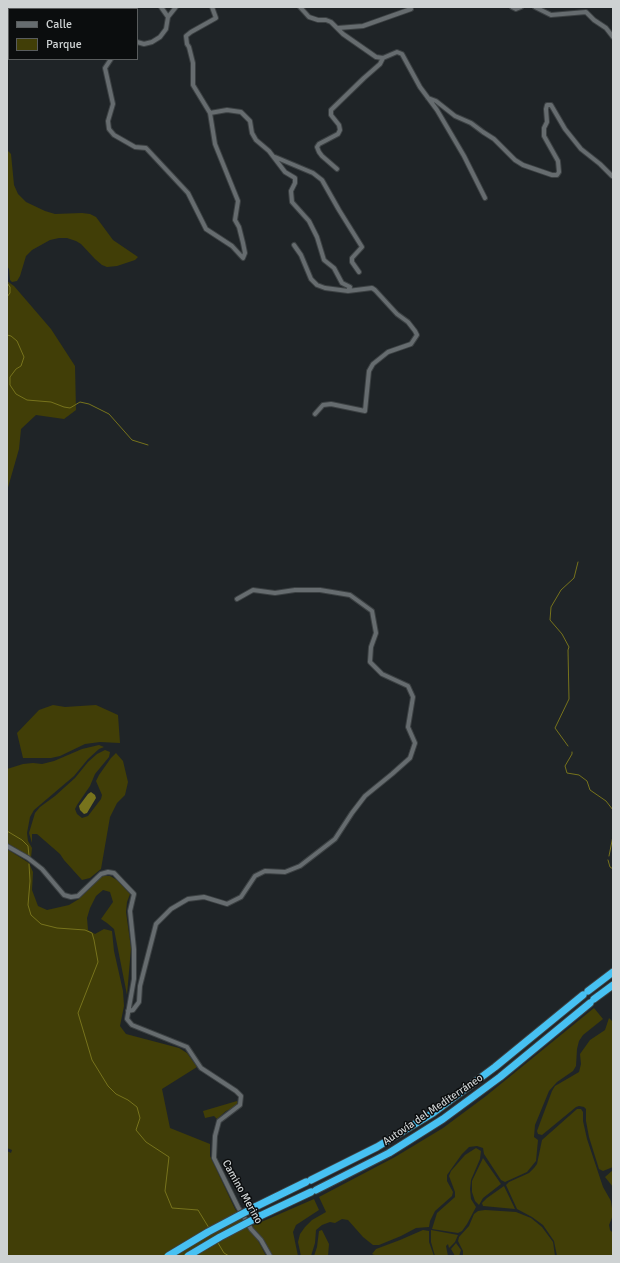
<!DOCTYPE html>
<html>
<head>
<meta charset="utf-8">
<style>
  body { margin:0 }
  #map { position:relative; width:620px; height:1263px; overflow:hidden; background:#1f2427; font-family:Signika,sans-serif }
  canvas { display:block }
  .frame { position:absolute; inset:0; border:8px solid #ced2d3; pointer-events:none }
  .legend { position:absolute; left:8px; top:8px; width:130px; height:52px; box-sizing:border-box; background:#0b0d0e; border:1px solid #595c5d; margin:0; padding:5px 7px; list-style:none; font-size:12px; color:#ced2d3 }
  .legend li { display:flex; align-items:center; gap:8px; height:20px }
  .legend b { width:20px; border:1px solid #595c5d }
</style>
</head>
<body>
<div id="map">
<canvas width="620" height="1263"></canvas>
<div class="frame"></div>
<ul class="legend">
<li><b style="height:5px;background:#666c6f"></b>Calle</li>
<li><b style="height:11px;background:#413e07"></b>Parque</li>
</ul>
</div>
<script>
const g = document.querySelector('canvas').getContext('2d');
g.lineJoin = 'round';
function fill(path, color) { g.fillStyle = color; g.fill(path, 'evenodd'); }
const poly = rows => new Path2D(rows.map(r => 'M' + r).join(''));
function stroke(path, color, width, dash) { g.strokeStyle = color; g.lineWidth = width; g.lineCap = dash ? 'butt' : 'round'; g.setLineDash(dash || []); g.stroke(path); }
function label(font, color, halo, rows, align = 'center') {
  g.font = font + ' Signika,sans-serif'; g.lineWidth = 3; g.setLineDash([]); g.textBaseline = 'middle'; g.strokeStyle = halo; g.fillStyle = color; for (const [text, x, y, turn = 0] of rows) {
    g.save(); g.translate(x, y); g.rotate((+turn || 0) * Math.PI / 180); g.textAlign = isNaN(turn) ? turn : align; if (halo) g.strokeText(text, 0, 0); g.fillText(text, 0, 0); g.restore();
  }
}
const green = poly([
  [7,150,11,154,14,185,18,194,26,202,45,211,55,214,82,213,90,214,96,217,113,240,138,257,135,260,117,266,107,267,102,265,95,259,81,244,76,241,67,238,59,238,50,240,32,250,26,256,20,276,17,281,12,282,10,280,9,269,7,266],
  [7,277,7,281,14,286,51,329,75,366,76,410,64,419,36,415,21,429,19,449,7,491],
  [53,705,65,707,96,705,118,715,120,743,100,742,85,744,60,756,51,758,23,758,17,733,39,710],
  [99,745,104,747,99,749,88,759,74,776,34,810,30,817,27,833,28,841,32,848,31,858,7,843,7,769,23,764,33,763,42,764,54,761,82,749],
  [105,750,110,752,109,757,95,774,90,786,77,805,75,809,77,814,82,818,88,816,101,799,102,795,96,781,99,775,111,758,116,753,123,761,128,782,125,795,117,803,110,817,101,869,90,878,82,880,64,860,60,854,37,834,32,834,32,843,29,833,35,813,40,807,55,796,75,778,88,762,97,754],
  [7,849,29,863,33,872,32,890,38,906,47,910,69,905,79,899,102,876,110,876,117,880,130,894,127,902,126,912,131,948,127,995,114,929,107,923,101,919,113,902,110,892,103,890,96,896,90,908,87,918,88,930,95,934,104,929,112,931,114,951,123,991,124,1006,120,1026,126,1034,179,1048,187,1053,197,1067,162,1089,170,1128,210,1144,210,1156,235,1209,255,1235,266,1256,7,1256,7,1151,11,1153,12,1150,7,1148],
  [594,1008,603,1019,583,1035,579,1041,577,1049,576,1066,573,1071,557,1082,549,1091,535,1125,534,1137,538,1140,536,1161,527,1172,505,1182,501,1180,484,1154,483,1148,477,1146,469,1147,462,1154,447,1175,447,1181,453,1192,452,1196,435,1211,430,1221,429,1227,416,1228,401,1236,379,1245,373,1245,363,1237,348,1220,342,1219,335,1223,330,1222,322,1225,316,1230,315,1243,311,1256,301,1256,298,1242,300,1234,305,1227,312,1220,326,1212,319,1197,395,1157,443,1128,486,1096],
  [609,1018,613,1022,613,1167,603,1171,599,1169,589,1137,586,1121,586,1109,584,1107,579,1106,576,1107,542,1135,538,1134,537,1131,552,1091,555,1086,579,1072,581,1064,580,1054,590,1040,605,1030],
  [237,1101,238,1103,236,1107,226,1111,217,1119,214,1116,205,1118,203,1111],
  [577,1109,581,1109,583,1112,583,1121,587,1139,603,1187,611,1201,613,1215,609,1225,610,1230,613,1233,613,1256,557,1256,554,1241,543,1225,532,1217,517,1209,506,1185,509,1182,529,1173,534,1168,537,1164,542,1140],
  [476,1148,481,1151,480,1159,471,1180,470,1189,471,1199,476,1207,467,1224,462,1231,458,1233,432,1229,437,1213,455,1197,455,1192,449,1176,451,1171,465,1155],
  [483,1158,501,1184,483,1198,479,1205,475,1201,472,1192,472,1181],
  [613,1170,613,1187,605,1177],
  [504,1186,515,1209,483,1206,482,1203,487,1198],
  [314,1199,319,1210,296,1225,293,1232,298,1256,271,1256,265,1242,252,1226],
  [485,1210,516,1212,531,1218,542,1227,553,1242,555,1256,463,1256,463,1251,458,1241,459,1237,469,1226,474,1214,478,1211],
  [322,1230,329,1244,328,1256,314,1256,317,1247,319,1231],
  [423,1230,429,1231,429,1242,434,1256,377,1256,372,1254,376,1249,400,1240],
  [431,1230,458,1235,455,1242,449,1248,448,1244,446,1246,448,1256,435,1256,431,1242],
  [456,1243,461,1250,459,1256,455,1256,451,1249]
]);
const water = poly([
  [91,792,95,795,96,798,87,813,84,814,80,810,79,806,88,794]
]);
const stream = poly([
  [7,283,10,287,10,293,7,297],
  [7,335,11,336,17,341,24,357,21,366,16,369,10,377,10,385,16,394,27,400,51,402,64,407,70,408,80,402,89,404,109,414,132,440,148,445],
  [568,746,555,728,569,699,568,650,569,647,562,634,550,620,551,607,561,590,574,578,578,562],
  [572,752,572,754,565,766,567,773,579,775,587,781,590,790,606,801,613,810],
  [7,831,22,840,28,846,29,856],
  [609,856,613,836],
  [608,860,610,867,613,869],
  [29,864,30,881,28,905,31,915,41,924,57,928,85,930,92,933,94,940,98,962,78,1013,92,1060,108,1086,116,1094,128,1100,137,1107,140,1118,136,1130,146,1142,169,1157,165,1191,172,1208,198,1210,209,1228],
  [218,1243,224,1253,229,1256]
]);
const street = poly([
  [161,7,168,17],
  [300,7,309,17,318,20,326,20,331,22,343,34,376,57,383,58,397,52,402,54,420,87,437,110,464,156,485,198],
  [512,7,516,9,521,7],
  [535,7,551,15,586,12,594,20,606,28,613,37],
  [338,28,363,26,411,9],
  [137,42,144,44,152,42,160,37,166,29,168,17,176,7],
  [111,59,105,68,113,104,108,121,109,129,114,135,135,147,146,148,188,193,206,229,232,246,243,258,245,253,243,243,239,227,235,220,238,201,215,144,210,113,193,85,193,63,189,47,187,44,186,36,191,32,216,18,212,7],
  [428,98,436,101,455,116,471,123,483,132,494,139,515,160,523,165,552,175,557,175,559,172,558,161,544,136,544,128,547,122,546,109,547,105,551,105,565,129,581,149,600,164,612,176],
  [210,113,227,110,241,112,250,121,252,133,256,140,269,151,285,172,295,178,295,183,291,191,292,202,309,221,317,237,324,260,334,268,342,283,350,287,348,291,325,288,317,285,311,279,301,255,294,245],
  [275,157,313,173,322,180,339,210,362,247,352,258,352,262,359,272],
  [337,169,322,156,319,152,317,147,319,144,338,134,340,130,339,125,331,115,331,110,364,78,380,64,383,58],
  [315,414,323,405,331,404,365,411,369,371,373,364,388,352,411,344,417,335,415,331,408,322,397,314,375,290,372,288,348,291],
  [7,846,28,858,42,869,64,895,71,897,78,896,101,874,108,872,114,873,134,894,130,911,134,949,134,979,127,1019,132,1025,187,1047,201,1068,236,1091,241,1096,240,1105,219,1121,215,1136,214,1158,238,1207,251,1229,261,1240,270,1256],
  [128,1011,133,1010,139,1002,140,986,156,924,171,909,188,899,204,897,227,904,241,897,255,876,265,871,285,872,300,866,335,839,352,813,365,796,392,774,410,758,415,743,408,727,413,697,408,686,382,674,370,662,371,647,376,633,372,611,350,595,320,590,295,590,275,593,253,590,237,599]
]);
const highway = poly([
  [588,991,613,972],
  [594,999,613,985],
  [311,1180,377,1147,433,1113,495,1067,583,995],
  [316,1190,389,1153,443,1119,500,1077,590,1003],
  [255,1207,306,1182],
  [260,1216,311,1192]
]);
const highwayBridge = poly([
  [168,1256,208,1232,255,1207],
  [188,1256,220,1237,260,1216]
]);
const streetNames = [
  ["Autovía del Mediterráneo",433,1110,-34],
  ["Camino Merino",242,1192,61]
];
fill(green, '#413e07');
fill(water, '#77731c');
stroke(stream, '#77731c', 1);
stroke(street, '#3c4143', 6);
stroke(highway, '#3c4143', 9);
stroke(street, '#666c6f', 4);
stroke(highway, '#47c1f2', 7);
stroke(highwayBridge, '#3c4143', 9, []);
stroke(highwayBridge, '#47c1f2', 7);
label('11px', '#ced2d3', '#0b0d0e', streetNames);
</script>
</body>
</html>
